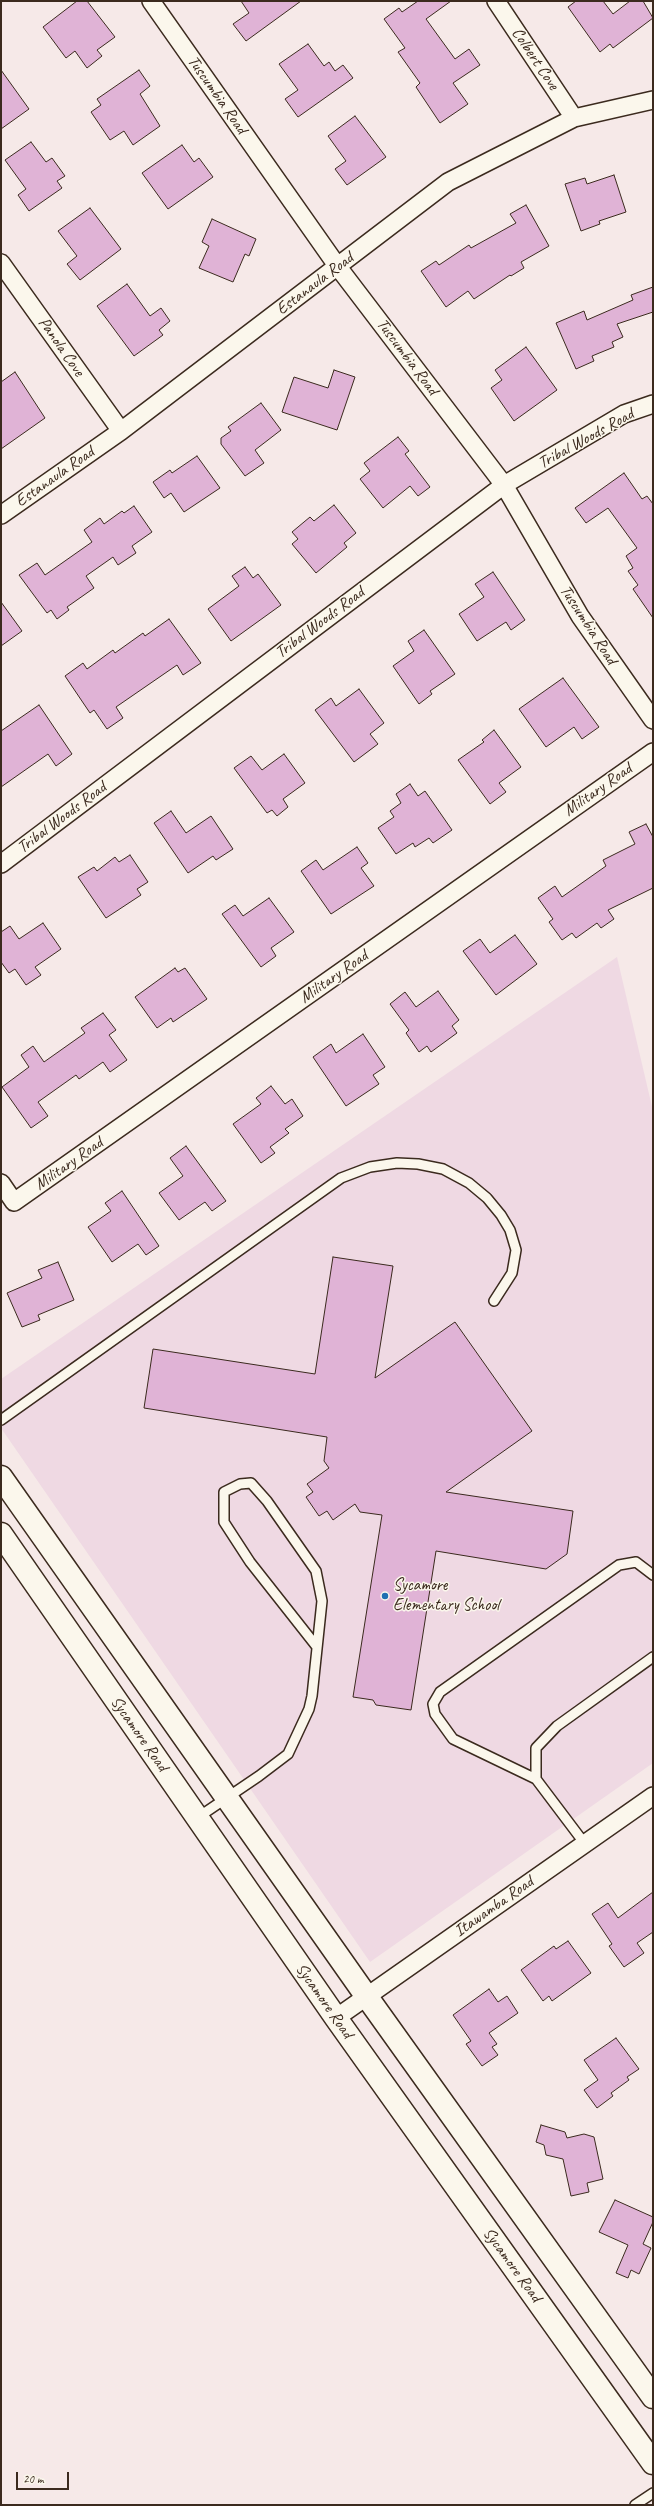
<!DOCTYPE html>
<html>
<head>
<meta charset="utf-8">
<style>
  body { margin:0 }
  #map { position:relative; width:654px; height:2506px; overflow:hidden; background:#f6e9e8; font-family:Caveat,sans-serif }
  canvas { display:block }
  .frame { position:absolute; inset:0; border:2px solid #3b2a1e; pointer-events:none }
  .scale { position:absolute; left:16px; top:2472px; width:53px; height:18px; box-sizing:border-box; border:2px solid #3b2a1e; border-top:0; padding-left:5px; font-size:12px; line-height:14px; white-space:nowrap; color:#3b2a1e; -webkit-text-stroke:3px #fbf7ec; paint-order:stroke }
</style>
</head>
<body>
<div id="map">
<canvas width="654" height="2506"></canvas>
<div class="frame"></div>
<div class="scale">20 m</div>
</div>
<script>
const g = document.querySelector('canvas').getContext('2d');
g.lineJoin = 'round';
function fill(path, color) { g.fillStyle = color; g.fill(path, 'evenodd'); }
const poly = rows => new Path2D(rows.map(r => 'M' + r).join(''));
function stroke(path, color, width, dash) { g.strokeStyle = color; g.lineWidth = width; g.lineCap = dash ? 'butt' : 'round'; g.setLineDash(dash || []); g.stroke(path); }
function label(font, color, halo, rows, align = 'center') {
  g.font = font + ' Caveat,sans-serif'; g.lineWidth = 3; g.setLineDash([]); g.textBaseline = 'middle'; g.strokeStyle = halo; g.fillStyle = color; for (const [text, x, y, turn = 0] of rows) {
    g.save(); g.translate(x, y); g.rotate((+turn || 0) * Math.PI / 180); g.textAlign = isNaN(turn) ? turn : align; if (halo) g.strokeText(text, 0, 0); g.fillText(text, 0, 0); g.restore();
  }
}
const built = poly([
  [617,957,653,1111,653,1763,370,1962,1,1428,1,1379]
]);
const building = poly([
  [77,1,87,1,115,37,97,50,102,56,87,68,75,51,66,58,43,27,77,1],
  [241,1,301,1,246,41,233,24,249,13,241,1],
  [418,1,451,1,426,19,455,59,469,49,480,65,453,83,468,104,440,123,416,87,420,83,398,52,405,48,384,19,399,8,402,12,418,1],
  [576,1,603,1,613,14,630,1,643,1,653,18,613,48,610,44,600,52,568,7,576,1],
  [308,44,324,66,329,62,335,71,343,65,353,78,298,117,285,99,298,90,279,64,308,44],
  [1,70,29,109,1,129,1,70],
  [139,70,150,86,140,94,160,126,133,145,124,131,110,140,91,112,101,105,97,99,139,70],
  [355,116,386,157,347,185,335,169,346,161,328,136,355,116],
  [31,142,46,162,52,158,65,176,57,181,62,188,29,211,18,195,26,189,5,160,31,142],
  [182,145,194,162,199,158,213,177,168,209,142,173,182,145],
  [614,175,626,212,599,221,600,224,581,231,565,184,585,178,587,184,614,175],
  [526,205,549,246,521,262,524,268,511,276,510,275,474,299,468,291,446,307,421,271,436,261,439,265,469,245,471,248,516,223,510,214,526,205],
  [90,208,121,249,80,280,67,264,77,256,58,231,90,208],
  [212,219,256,239,249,256,245,254,233,282,199,268,209,246,202,242,212,219],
  [127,284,150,316,161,308,170,321,159,330,163,335,134,356,97,306,127,284],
  [653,287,653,312,617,324,623,337,612,342,614,347,592,356,594,361,576,369,556,323,584,311,587,320,633,300,631,295,653,287],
  [526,347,557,390,514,421,491,388,502,380,495,370,526,347],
  [334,370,355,377,337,430,282,412,294,377,328,388,334,370],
  [15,372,45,418,1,449,1,382,15,372],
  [261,403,281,430,255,450,264,463,245,476,221,444,221,438,231,431,228,427,261,403],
  [398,437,409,451,405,454,430,487,418,496,410,486,383,508,360,479,370,471,364,463,398,437],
  [197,456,220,488,184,512,171,493,164,498,153,482,170,470,172,473,197,456],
  [624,473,642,499,647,496,653,504,653,618,633,589,638,585,628,571,633,568,626,556,637,548,608,508,586,523,575,508,624,473],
  [334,505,356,533,344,543,347,547,316,573,292,544,298,539,292,532,310,517,314,521,334,505],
  [134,506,152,532,132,546,136,553,118,565,113,557,86,576,94,588,67,607,69,610,57,619,51,610,47,613,19,575,37,563,45,575,92,542,84,530,100,518,104,524,122,511,124,513,134,506],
  [245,567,253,578,258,574,281,605,231,641,208,609,239,586,232,576,245,567],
  [493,572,525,620,511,630,506,622,477,641,459,614,484,597,475,584,493,572],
  [1,602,22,631,1,646,1,602],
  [169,619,201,663,183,675,177,665,116,707,123,718,107,729,94,710,90,713,65,676,83,663,87,669,113,650,115,653,143,633,145,636,169,619],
  [424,630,455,674,430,691,432,694,419,704,393,666,414,651,408,641,424,630],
  [563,678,599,727,582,739,574,727,546,747,519,709,563,678],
  [359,689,384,723,370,734,378,744,354,762,315,710,331,698,336,706,359,689],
  [39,705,72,754,56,766,48,754,1,787,1,731,39,705],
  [494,730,521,767,499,783,506,792,490,804,458,760,484,742,482,740,494,730],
  [284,754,305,783,283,799,288,807,277,816,272,810,267,813,234,768,251,756,262,770,284,754],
  [410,784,418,796,425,791,452,830,433,843,429,838,415,847,413,843,396,854,378,828,394,817,390,811,401,803,396,794,410,784],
  [171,811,186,833,211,816,233,849,216,860,213,856,188,873,154,823,171,811],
  [646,824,653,837,653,888,608,910,614,919,601,928,597,923,576,938,572,933,562,940,549,922,553,919,538,898,555,886,562,897,606,866,603,860,635,844,629,832,646,824],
  [357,847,368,863,361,868,374,886,331,914,301,871,316,860,323,870,357,847],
  [130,855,148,882,137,889,141,895,106,918,78,877,94,867,97,871,115,857,119,862,130,855],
  [269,898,294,932,271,948,276,956,261,967,222,914,235,905,243,916,269,898],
  [43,923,61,949,35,967,41,975,26,985,15,969,9,973,1,962,1,932,10,926,19,939,43,923],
  [515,935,537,964,496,995,463,951,480,939,490,953,515,935],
  [175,968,178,972,185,968,207,999,173,1022,171,1018,157,1028,135,997,175,968],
  [438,991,459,1020,452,1026,457,1033,431,1052,427,1046,419,1052,406,1033,409,1030,390,1004,405,992,416,1007,438,991],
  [103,1013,116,1030,109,1035,127,1060,110,1072,103,1062,79,1079,76,1075,38,1102,48,1116,31,1128,2,1087,29,1067,21,1055,33,1046,44,1062,85,1033,81,1028,103,1013],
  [363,1034,385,1067,373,1075,379,1084,346,1106,313,1057,331,1044,336,1053,363,1034],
  [271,1086,285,1104,292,1099,303,1116,285,1129,289,1133,270,1147,275,1153,261,1163,233,1124,261,1104,256,1098,271,1086],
  [186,1146,226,1201,212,1211,205,1202,179,1220,159,1193,183,1176,170,1158,186,1146],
  [122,1191,159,1246,146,1255,138,1244,112,1262,88,1227,111,1211,105,1203,122,1191],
  [333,1257,393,1266,375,1378,455,1322,532,1431,446,1492,573,1511,567,1554,546,1569,436,1551,411,1710,376,1705,373,1700,353,1697,382,1515,360,1512,355,1504,333,1520,327,1511,319,1516,306,1497,313,1492,307,1484,329,1468,324,1461,327,1437,144,1408,153,1349,315,1374,333,1257],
  [58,1262,74,1300,38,1315,40,1320,22,1327,7,1293,42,1278,38,1270,58,1262],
  [653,1892,653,1932,637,1943,644,1953,624,1967,609,1946,612,1944,592,1914,608,1903,618,1918,653,1892],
  [568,1941,591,1973,552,2001,549,1996,543,2001,521,1970,554,1946,556,1949,568,1941],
  [489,1989,498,2002,507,1996,518,2013,489,2033,497,2044,492,2047,498,2055,482,2066,466,2044,471,2041,453,2015,489,1989],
  [616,2038,639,2069,627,2077,629,2080,611,2093,613,2096,597,2108,584,2090,598,2080,584,2060,616,2038],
  [541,2125,565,2132,567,2138,584,2134,594,2137,603,2179,587,2183,589,2192,571,2196,563,2159,546,2155,544,2145,536,2142,541,2125],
  [615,2200,653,2217,653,2222,643,2244,651,2248,639,2274,631,2270,628,2278,616,2273,628,2245,599,2232,615,2200]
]);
const service = poly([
  [1,1420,341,1178,370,1167,397,1163,418,1164,443,1169,469,1183,487,1198,501,1215,510,1230,516,1250,512,1273,494,1301],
  [536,1779,536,1748,557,1726,653,1657],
  [197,1818,259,1776,288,1754,309,1709,312,1696,322,1601,316,1571,267,1501,251,1483,240,1484,224,1492,224,1522,250,1562,317,1647],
  [585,1844,536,1779,453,1739,435,1714,433,1704,440,1692,619,1565,636,1562,653,1575],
  [635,2505,653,2493]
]);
const minor = poly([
  [151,1,338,267,504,485,580,616,653,720],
  [496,1,574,118],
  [1,263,121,431],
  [1,515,121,431,448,182,574,118,653,100],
  [1,864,504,485,624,414,653,404],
  [1,1183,14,1202,653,752],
  [336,2018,653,1796]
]);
const tertiary = poly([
  [1,1477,367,1997,653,2397],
  [1,1534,336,2018,653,2463]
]);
const markers = [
  [385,1596,4,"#1f6fb2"]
];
const streetNames = [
  ["Colbert Cove",535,59,56],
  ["Tuscumbia Road",217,95,55],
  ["Estanaula Road",315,284,-37],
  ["Panola Cove",61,347,55],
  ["Tuscumbia Road",407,357,53],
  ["Tribal Woods Road",586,439,-29],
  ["Estanaula Road",55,477,-35],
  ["Tribal Woods Road",320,623,-37],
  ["Tuscumbia Road",588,625,57],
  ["Military Road",598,790,-35],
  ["Tribal Woods Road",62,818,-37],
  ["Military Road",334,977,-35],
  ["Military Road",69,1164,-35],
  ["Sycamore Road",139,1734,55],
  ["Itawamba Road",494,1907,-35],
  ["Sycamore Road",324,2001,55],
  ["Sycamore Road",512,2265,54]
];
const poiNames = [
  ["Sycamore",393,1586],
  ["Elementary School",393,1606]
];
fill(built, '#efd9e3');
fill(building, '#e0b3d6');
stroke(building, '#3b2a1e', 1);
stroke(service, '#3b2a1e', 12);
stroke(minor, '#3b2a1e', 20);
stroke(tertiary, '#3b2a1e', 25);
stroke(service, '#fbf7ec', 9);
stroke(minor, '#fbf7ec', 17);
stroke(tertiary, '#fbf7ec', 22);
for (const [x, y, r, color] of markers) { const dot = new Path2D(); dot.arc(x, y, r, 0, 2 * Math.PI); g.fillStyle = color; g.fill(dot); stroke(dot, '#fbf7ec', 1.5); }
label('17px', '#3b2a1e', '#fbf7ec', streetNames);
label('17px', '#3b2a1e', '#fbf7ec', poiNames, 'left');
</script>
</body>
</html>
